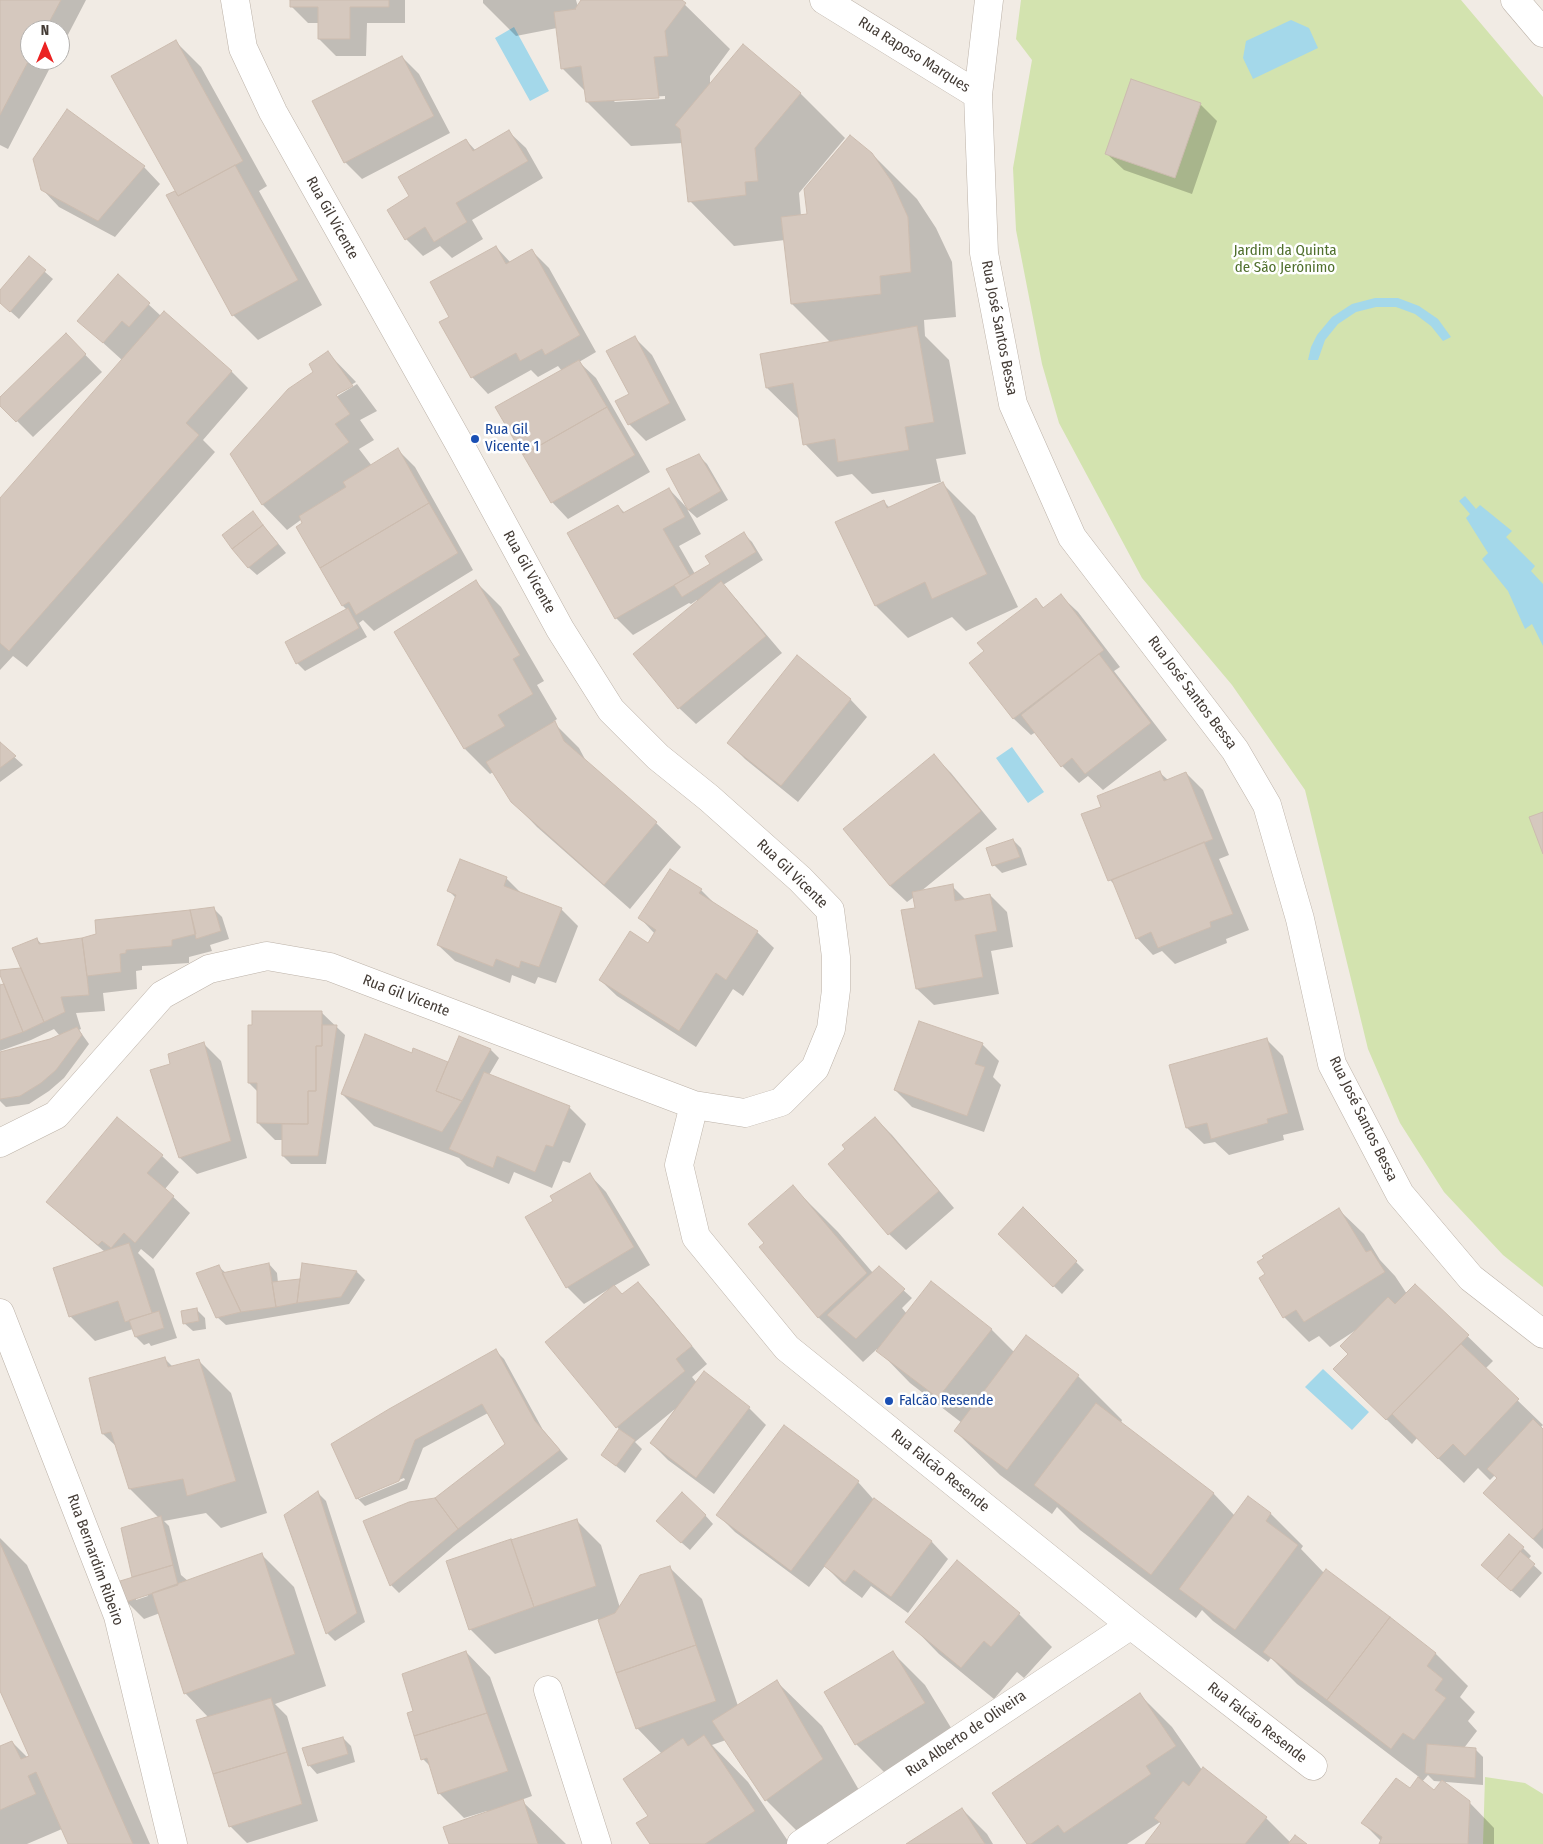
<!DOCTYPE html>
<html>
<head>
<meta charset="utf-8">
<style>
  body { margin:0 }
  #map { position:relative; width:1543px; height:1844px; overflow:hidden; background:#f1ebe4; font-family:"Fira Sans Condensed",sans-serif }
  canvas { display:block }
  .north { position:absolute; left:20px; top:20px; width:50px; height:50px; box-sizing:border-box; background:#fff; border:1px solid #b4b1ae; border-radius:50%; rotate:0deg; font-size:14px; font-weight:700; line-height:20px; text-align:center; color:#433b35 }
  .north::after { content:''; display:block; margin:auto; width:18px; height:22px; background:#eb2322; clip-path:polygon(50% 0,100% 100%,50% 72%,0 100%) }
</style>
</head>
<body>
<div id="map">
<canvas width="1543" height="1844"></canvas>
<div class="north">N</div>
</div>
<script>
const g = document.querySelector('canvas').getContext('2d');
g.lineJoin = 'round';
function fill(path, color) { g.fillStyle = color; g.fill(path, 'evenodd'); }
const poly = rows => new Path2D(rows.map(r => 'M' + r).join(''));
function stroke(path, color, width, dash) { g.strokeStyle = color; g.lineWidth = width; g.lineCap = dash ? 'butt' : 'round'; g.setLineDash(dash || []); g.stroke(path); }
function label(font, color, halo, rows, align = 'center') {
  g.font = font + ' "Fira Sans Condensed",sans-serif'; g.lineWidth = 5; g.setLineDash([]); g.textBaseline = 'middle'; g.strokeStyle = halo; g.fillStyle = color; for (const [text, x, y, turn = 0] of rows) {
    g.save(); g.translate(x, y); g.rotate((+turn || 0) * Math.PI / 180); g.textAlign = isNaN(turn) ? turn : align; if (halo) g.strokeText(text, 0, 0); g.fillText(text, 0, 0); g.restore();
  }
}
const green = poly([
  [1021,0,1461,0,1543,97,1543,1287,1503,1255,1444,1192,1400,1123,1368,1049,1305,790,1232,685,1142,578,1059,423,1042,364,1016,230,1013,168,1032,60,1016,39],
  [1485,1777,1525,1783,1543,1794,1543,1844,1483,1844]
]);
const water = poly([
  [1291,20,1309,28,1318,48,1253,79,1243,58,1246,41],
  [514,27,549,91,530,101,495,38],
  [1375,298,1398,298,1419,306,1438,319,1451,337,1443,341,1431,326,1415,314,1396,307,1376,307,1356,312,1338,324,1325,340,1318,360,1308,360,1311,347,1317,335,1332,317,1352,304],
  [1465,496,1476,509,1480,505,1512,531,1506,537,1535,566,1531,571,1543,584,1543,646,1532,624,1525,629,1508,591,1482,559,1488,553,1466,518,1470,514,1459,501],
  [1012,747,1044,792,1028,803,996,758],
  [1323,1369,1369,1412,1352,1430,1305,1387]
]);
const shadow = poly([
  [0,0,86,0,60,50,60,30,30,30,30,60,54,60,8,149,0,145],
  [291,0,405,0,405,23,367,23,366,56,336,56,319,39,319,23,308,23,291,6],
  [483,0,576,0,578,7,583,0,680,0,730,49,710,76,710,85,800,93,845,138,799,193,801,216,808,215,871,153,917,199,936,228,952,262,956,317,924,320,925,336,949,360,966,454,936,459,941,482,872,494,852,474,837,477,805,444,801,421,767,388,831,343,792,304,785,240,734,246,690,201,683,143,631,146,587,102,585,91,562,68,557,28,516,36,483,3],
  [665,96,665,99,615,102,612,99],
  [176,42,201,67,267,186,259,191,322,305,258,340,233,315,168,196,177,191],
  [402,57,419,74,450,133,362,179,345,162],
  [1200,104,1217,121,1192,194,1124,170,1107,154],
  [509,132,526,148,543,178,472,220,483,239,452,258,440,246,423,256,406,239,411,197,466,140,476,151],
  [144,167,160,184,115,237,59,207,42,189],
  [496,247,511,263,532,251,549,268,596,352,579,362,596,378,650,472,568,519,552,502,562,371,558,366,538,377,531,370,488,394,472,377,451,317],
  [29,258,53,279,19,319,0,302,0,291],
  [118,276,161,316,231,371,248,388,203,440,215,452,27,667,13,656,0,670,0,499,122,360,79,321],
  [66,335,102,372,33,437,0,404,0,399],
  [635,338,652,355,686,420,646,441,629,424],
  [328,353,356,382,336,394,336,397,357,384,377,411,360,420,374,440,359,449,372,466,398,450,415,467,473,570,374,631,363,620,359,623,367,637,305,671,297,663,347,610,343,606,297,528,304,524,302,519,287,530,263,505,231,454,315,372],
  [699,456,707,464,728,500,697,518,687,509,701,534,679,546,695,574,712,564,744,534,752,542,763,560,723,585,737,600,782,653,696,724,679,708,698,602,697,600,691,604,689,603,633,635,616,618,618,506,625,513,669,489,687,508],
  [943,484,975,516,1018,607,966,631,952,617,908,638,876,606,837,523,884,502,890,508],
  [253,513,286,553,257,575,248,567],
  [476,582,501,607,544,681,537,685,557,719,553,722,579,748,586,761,656,823,681,847,630,909,537,827,512,801,493,772,490,774,465,749,396,633],
  [1061,596,1078,612,1120,667,1114,671,1167,740,1103,790,1088,776,1079,783,1062,766,1036,732,1031,735,1014,719,971,663,986,651,1036,600,1044,608],
  [797,657,851,700,867,717,798,802,745,759,728,742],
  [0,744,23,765,0,782],
  [934,756,951,773,997,829,920,892,952,886,966,900,990,895,1007,912,1013,947,991,951,999,994,934,1005,917,989,917,909,914,897,907,902,890,886],
  [1159,772,1168,780,1186,773,1203,790,1229,855,1219,859,1249,930,1226,939,1227,943,1175,964,1162,951,1153,955,1137,938,1116,886,1110,880,1103,807],
  [1013,840,1021,848,1027,865,1002,873,994,865],
  [671,870,701,890,717,906,757,932,774,948,743,996,733,989,696,1047,617,996,600,980,648,945,655,934,640,918],
  [506,878,523,895,561,909,578,926,556,983,538,977,535,984,512,975,510,983,455,961,438,945,456,898,449,891],
  [214,909,222,917,229,939,210,945,212,951,189,957,189,963,142,966,142,970,136,971,137,989,103,993,105,1011,76,1013,81,1029,79,1030,89,1044,64,1078,49,1091,29,1104,6,1107,0,1101,0,1054,50,1040,60,1036,54,1029,31,1040,0,1051,0,983,1,986,5,984,0,971,20,969,37,940,42,944,83,939],
  [321,1012,345,1035,326,1164,291,1164,283,1156,283,1140,275,1140,258,1123,258,1092,249,1083],
  [459,1038,491,1050,499,1058,489,1075,569,1107,586,1124,570,1163,563,1161,552,1188,514,1172,509,1184,467,1166,459,1158,374,1126,342,1094,412,1054,414,1049,449,1064],
  [1266,1039,1283,1056,1304,1130,1283,1135,1284,1140,1229,1155,1215,1142,1204,1144,1187,1128],
  [204,1044,221,1061,247,1158,197,1174,180,1158,172,1065],
  [982,1044,999,1061,993,1077,1001,1085,984,1132,912,1107,895,1090],
  [875,1118,892,1135,954,1208,906,1250,889,1234,847,1149],
  [162,1156,179,1172,165,1189,190,1213,153,1259,141,1249,138,1253,154,1269,177,1338,151,1346,149,1343,144,1345,136,1337,133,1329,95,1341,70,1316,105,1252,65,1218,48,1202],
  [590,1175,606,1192,650,1265,614,1286,623,1295,638,1283,654,1300,707,1364,692,1377,697,1383,749,1408,766,1425,714,1494,668,1460,651,1443,675,1409,635,1442,642,1449,625,1473,602,1455,620,1430,617,1427,610,1290,609,1289,584,1304,567,1287,554,1202],
  [793,1187,838,1232,873,1273,879,1268,912,1298,902,1308,907,1314,932,1283,992,1330,1015,1353,1078,1376,1122,1420,1121,1423,1214,1494,1235,1516,1249,1498,1271,1514,1303,1546,1301,1549,1324,1573,1327,1571,1436,1654,1468,1686,1460,1697,1475,1712,1468,1721,1477,1731,1464,1748,1475,1749,1483,1757,1483,1785,1434,1781,1428,1775,1422,1782,1435,1792,1469,1802,1494,1828,1494,1844,1380,1844,1381,1841,1363,1823,1410,1790,1419,1777,1297,1684,1271,1658,1268,1662,1213,1621,1202,1610,1196,1618,1080,1530,1057,1507,1052,1514,1000,1475,955,1431,962,1423,910,1383,877,1349,863,1362,819,1318,761,1248,766,1243],
  [1023,1209,1084,1270,1062,1294,1000,1234],
  [1339,1210,1364,1234,1380,1260,1395,1276,1407,1294,1415,1285,1493,1361,1485,1369,1543,1425,1540,1428,1543,1430,1543,1549,1485,1493,1498,1479,1495,1475,1490,1480,1478,1468,1464,1483,1417,1438,1412,1444,1360,1394,1349,1354,1356,1330,1330,1347,1319,1336,1309,1342,1284,1317],
  [269,1264,277,1273,278,1283,301,1280,303,1265,357,1272,365,1280,349,1304,226,1325,217,1317,219,1267,226,1273],
  [196,1309,205,1318,206,1329,193,1331,184,1323],
  [496,1351,504,1359,543,1430,568,1459,454,1546,399,1593,391,1585,435,1499,507,1445,488,1413,423,1448,407,1489,365,1506,357,1498],
  [404,1478,405,1480,359,1499,359,1496],
  [165,1359,173,1367,199,1361,231,1393,267,1513,221,1528,206,1513,164,1521,169,1526,181,1575,188,1581,262,1555,294,1587,326,1686,275,1704,287,1716,318,1821,247,1843,230,1826,209,1718,185,1693,160,1613,144,1619,127,1602,133,1578,122,1529,159,1518,130,1489,117,1447,103,1434],
  [147,1594,148,1596,136,1600,136,1597],
  [784,1426,858,1482,874,1500,932,1542,948,1559,908,1613,871,1586,862,1598,842,1583,825,1566,809,1587,735,1532,718,1515],
  [318,1493,326,1501,365,1622,335,1641,327,1633,286,1516],
  [705,1515,713,1524,690,1550,666,1529],
  [576,1520,601,1545,620,1608,669,1567,702,1599,738,1706,777,1682,822,1726,867,1804,810,1844,766,1800,726,1740,712,1745,748,1782,790,1844,652,1844,649,1816,662,1754,637,1728,598,1619,495,1654,470,1629],
  [0,1538,27,1565,150,1844,69,1844,62,1829,27,1844,0,1844,0,1748,12,1742,28,1758,30,1756,0,1688],
  [1523,1548,1531,1556,1528,1560,1542,1573,1520,1598,1491,1573],
  [958,1562,1019,1614,1052,1647,1024,1678,1017,1672,994,1699,939,1654,907,1621],
  [466,1652,490,1677,532,1796,521,1800,566,1844,451,1844,488,1813,487,1811,464,1818,439,1793,432,1768,423,1759,414,1712],
  [892,1652,925,1685,956,1736,888,1776,856,1744],
  [1140,1695,1172,1727,1202,1770,1266,1818,1291,1843,1305,1844,1147,1844,1162,1824,1160,1822,1127,1844,1028,1844],
  [343,1738,351,1746,355,1762,317,1774,309,1765],
  [962,1809,987,1834,993,1844,909,1844]
]);
const building = poly([
  [0,0,61,0,45,30,30,30,30,58,0,115,0,0],
  [290,0,389,0,389,7,350,7,350,39,318,39,318,7,290,7,290,0],
  [581,0,682,0,686,3,665,31,668,56,654,57,659,98,586,102,581,66,561,69,554,12,576,9,575,9,581,0],
  [176,40,243,161,178,196,111,76,176,40],
  [743,44,801,93,755,148,758,181,745,182,746,195,688,202,680,129,675,125,743,44],
  [402,56,434,116,344,163,312,101,402,56],
  [1131,79,1201,103,1175,178,1105,154,1131,79],
  [67,109,145,166,98,221,41,190,33,159,67,109],
  [509,130,528,161,456,203,467,222,434,242,425,227,405,240,387,210,409,196,398,177,466,139,473,151,509,130],
  [850,135,872,153,892,182,908,217,911,272,880,276,881,294,791,304,781,217,807,214,804,189,850,135],
  [235,165,298,280,232,316,166,195,175,191,178,196,235,165],
  [496,246,506,264,532,249,580,335,545,355,542,349,520,361,516,353,471,378,439,322,449,317,430,282,496,246],
  [29,256,46,270,10,312,0,303,0,290,29,256],
  [118,274,150,303,129,327,122,321,103,343,77,321,118,274],
  [164,311,232,371,186,423,199,435,9,651,0,643,0,498,164,311],
  [917,326,934,422,905,427,909,450,838,462,835,439,803,445,793,383,766,388,760,354,917,326],
  [66,333,86,354,16,422,0,406,0,397,66,333],
  [635,336,670,403,628,425,615,401,629,394,606,351,635,336],
  [328,351,353,386,336,395,350,414,335,424,349,442,262,505,230,454,288,389,313,372,309,364,328,351],
  [579,360,607,407,523,455,495,407,579,360],
  [607,407,635,455,551,503,523,455,607,407],
  [398,448,429,503,320,568,296,527,302,523,299,516,346,487,343,482,398,448],
  [699,454,721,491,688,510,666,469,699,454],
  [943,482,987,574,932,599,925,582,875,606,835,522,884,500,887,508,943,482],
  [669,488,685,517,663,529,690,576,615,619,567,533,618,505,623,513,669,488],
  [429,503,458,553,356,615,349,602,342,606,320,568,429,503],
  [253,511,263,525,232,549,222,535,253,511],
  [263,525,278,544,248,568,232,549,263,525],
  [744,532,756,552,682,597,674,585,710,564,705,556,744,532],
  [476,580,520,655,513,659,533,694,498,715,505,726,464,749,394,632,476,580],
  [721,581,766,636,678,709,633,654,721,581],
  [1061,594,1104,650,1013,719,969,663,984,651,977,643,1036,598,1043,608,1061,594],
  [348,608,359,628,296,664,285,642,348,608],
  [1099,654,1151,723,1085,774,1072,758,1061,767,1021,715,1099,654],
  [797,655,851,699,781,786,727,743,797,655],
  [555,721,564,741,657,822,604,885,511,802,486,762,555,721],
  [0,742,16,756,0,768,0,742],
  [934,754,981,811,890,886,843,829,934,754],
  [1160,771,1164,781,1186,772,1213,839,1108,881,1081,814,1101,807,1097,796,1160,771],
  [1543,812,1543,854,1529,817,1543,812],
  [1013,839,1020,857,992,866,986,848,1013,839],
  [1204,842,1233,914,1210,922,1211,927,1158,948,1151,932,1136,939,1112,880,1204,842],
  [460,859,507,877,504,886,562,908,539,967,521,961,519,968,496,959,493,967,437,945,456,895,447,891,460,859],
  [670,869,702,889,699,893,758,931,726,980,716,973,679,1031,599,980,630,931,648,943,656,930,638,918,670,869],
  [953,884,955,901,990,894,997,931,975,935,983,977,916,989,901,910,915,908,912,892,953,884],
  [214,907,221,931,196,939,190,910,214,907],
  [190,910,196,934,172,940,172,946,126,950,126,953,120,954,121,972,87,976,82,938,96,934,95,920,190,910],
  [37,938,39,944,82,938,87,976,89,995,61,997,65,1012,44,1022,12,948,37,938],
  [21,968,44,1022,23,1032,0,975,0,970,21,968],
  [4,984,23,1032,0,1040,0,985,4,984],
  [252,1011,322,1011,322,1046,316,1046,316,1091,308,1091,308,1124,257,1123,257,1083,248,1083,248,1025,252,1025,252,1011],
  [919,1021,983,1043,975,1064,985,1067,967,1116,894,1090,919,1021],
  [322,1025,337,1025,318,1156,282,1156,282,1124,308,1124,308,1091,316,1091,316,1046,322,1046,322,1025],
  [77,1027,82,1035,56,1070,41,1083,20,1096,0,1099,0,1052,50,1039,77,1027],
  [365,1034,412,1053,413,1048,448,1062,436,1091,462,1101,442,1132,341,1094,365,1034],
  [459,1036,491,1049,462,1101,436,1091,459,1036],
  [1267,1038,1288,1113,1267,1119,1268,1123,1211,1139,1207,1123,1186,1128,1169,1065,1267,1038],
  [204,1042,231,1141,179,1158,150,1070,170,1064,168,1054,204,1042],
  [484,1072,570,1106,553,1147,546,1145,535,1172,497,1156,493,1168,449,1149,484,1072],
  [117,1117,163,1155,147,1173,174,1196,135,1243,124,1233,111,1248,102,1241,98,1245,46,1202,117,1117],
  [875,1117,939,1191,888,1235,828,1164,845,1149,842,1145,875,1117],
  [590,1173,634,1247,566,1288,525,1217,553,1201,550,1196,590,1173],
  [793,1185,867,1273,818,1318,759,1247,764,1243,748,1224,793,1185],
  [1023,1207,1077,1261,1053,1287,998,1234,1023,1207],
  [1339,1208,1366,1252,1371,1250,1385,1272,1304,1322,1296,1310,1283,1318,1259,1278,1265,1274,1257,1262,1264,1258,1262,1256,1339,1208],
  [129,1243,152,1313,125,1322,118,1301,69,1317,53,1268,129,1243],
  [269,1263,276,1307,241,1312,222,1273,269,1263],
  [302,1263,357,1271,341,1297,297,1303,302,1263],
  [219,1265,241,1312,216,1318,196,1273,219,1265],
  [879,1266,905,1289,856,1339,827,1315,879,1266],
  [300,1279,297,1303,276,1307,272,1282,300,1279],
  [931,1281,992,1329,938,1398,876,1351,931,1281],
  [638,1282,692,1346,676,1359,685,1371,616,1428,545,1342,614,1285,622,1294,638,1282],
  [1415,1284,1469,1335,1386,1420,1333,1369,1348,1354,1340,1346,1388,1297,1395,1304,1415,1284],
  [197,1308,199,1321,183,1324,181,1311,197,1308],
  [159,1311,164,1328,135,1337,129,1320,159,1311],
  [1026,1335,1079,1375,1007,1470,954,1431,1026,1335],
  [1461,1344,1519,1399,1465,1456,1453,1444,1438,1459,1392,1414,1461,1344],
  [496,1349,535,1421,560,1450,458,1529,435,1498,505,1444,482,1404,415,1440,399,1481,356,1499,331,1444,389,1409,496,1349],
  [165,1357,168,1367,199,1359,236,1481,187,1496,183,1479,129,1489,111,1432,102,1434,89,1378,165,1357],
  [704,1371,750,1407,696,1478,650,1443,704,1371],
  [1096,1403,1214,1493,1151,1575,1034,1485,1096,1403],
  [1533,1419,1543,1429,1543,1528,1533,1539,1483,1493,1497,1478,1487,1469,1533,1419],
  [784,1425,859,1481,791,1571,716,1515,784,1425],
  [619,1429,635,1440,616,1466,601,1455,619,1429],
  [318,1491,357,1613,326,1634,284,1515,318,1491],
  [682,1492,706,1515,681,1543,656,1521,682,1492],
  [1248,1496,1271,1513,1266,1521,1298,1545,1235,1630,1179,1589,1248,1496],
  [435,1498,458,1529,390,1586,363,1521,409,1502,435,1498],
  [874,1498,932,1541,891,1597,854,1570,845,1582,824,1566,874,1498],
  [161,1516,173,1565,132,1577,121,1528,161,1516],
  [577,1519,596,1586,534,1607,511,1540,577,1519],
  [1509,1534,1524,1547,1497,1579,1481,1565,1509,1534],
  [511,1539,534,1607,469,1630,446,1561,511,1539],
  [0,1543,133,1844,68,1844,36,1772,28,1776,36,1794,0,1810,0,1746,12,1741,21,1759,29,1756,0,1691,0,1543],
  [1520,1551,1535,1564,1511,1591,1497,1579,1520,1551],
  [262,1553,295,1654,184,1694,152,1593,262,1553],
  [957,1560,1020,1613,991,1647,984,1641,961,1668,905,1622,957,1560],
  [173,1565,178,1585,126,1602,120,1581,173,1565],
  [670,1566,696,1645,616,1673,598,1620,615,1613,640,1575,670,1566],
  [1326,1569,1390,1617,1327,1700,1263,1652,1326,1569],
  [1390,1617,1436,1653,1427,1666,1443,1679,1435,1690,1446,1698,1414,1740,1403,1733,1391,1749,1327,1700,1390,1617],
  [696,1645,716,1701,636,1729,616,1673,696,1645],
  [466,1651,487,1713,414,1736,407,1713,413,1711,402,1674,466,1651],
  [893,1651,925,1703,855,1745,824,1692,893,1651],
  [777,1680,823,1759,765,1801,712,1721,777,1680],
  [1140,1693,1176,1746,1146,1766,1151,1774,1064,1833,1058,1825,1031,1844,1027,1844,992,1793,1140,1693],
  [271,1698,287,1752,213,1774,196,1720,271,1698],
  [487,1713,508,1771,438,1794,427,1758,421,1760,414,1736,487,1713],
  [704,1735,755,1811,705,1844,650,1844,636,1823,648,1816,623,1779,683,1738,688,1746,704,1735],
  [343,1737,348,1754,308,1766,302,1748,343,1737],
  [1427,1744,1476,1748,1475,1778,1425,1773,1427,1744],
  [287,1752,302,1804,229,1827,213,1774,287,1752],
  [1203,1767,1267,1817,1245,1844,1145,1844,1161,1823,1154,1818,1183,1781,1189,1786,1203,1767],
  [1418,1777,1434,1790,1442,1780,1470,1801,1468,1844,1379,1844,1382,1837,1361,1823,1396,1778,1410,1788,1418,1777],
  [523,1799,538,1844,449,1844,443,1827,523,1799],
  [962,1808,985,1844,906,1844,962,1808],
  [1295,1835,1307,1844,1288,1844,1295,1835]
]);
const minor = poly([
  [824,0,978,95],
  [989,0,978,95,984,253,1013,404,1072,537,1235,750,1267,805,1300,919,1332,1064,1400,1194,1471,1278,1543,1334],
  [1515,0,1543,33],
  [694,1105,679,1165,696,1237,787,1348,1131,1625,1313,1766],
  [0,1143,56,1115,162,995,209,969,267,956,330,967,694,1105,745,1113,781,1102,815,1068,831,1029,836,990,836,957,830,910,800,879,709,798,658,757,611,710,560,629,460,445,273,112,243,48,235,0],
  [0,1313,118,1616,173,1844],
  [548,1690,597,1844],
  [801,1844,1131,1625]
]);
const markers = [
  [475,439,5,"#1a4fb4"],
  [889,1401,5,"#1a4fb4"]
];
const streetNames = [
  ["Rua Raposo Marques",914,55,32],
  ["Rua Gil Vicente",332,218,61],
  ["Rua José Santos Bessa",999,328,79],
  ["Rua Gil Vicente",529,572,61],
  ["Rua José Santos Bessa",1192,693,53],
  ["Rua Gil Vicente",792,874,44],
  ["Rua Gil Vicente",406,996,21],
  ["Rua José Santos Bessa",1363,1119,64],
  ["Rua Falcão Resende",940,1471,39],
  ["Rua Bernardim Ribeiro",95,1560,70],
  ["Rua Falcão Resende",1257,1723,38],
  ["Rua Alberto de Oliveira",966,1734,-34]
];
const parkNames = [
  ["Jardim da Quinta",1285,251],
  ["de São Jerónimo",1285,268]
];
const transitNames = [
  ["Rua Gil",485,430],
  ["Vicente 1",485,447],
  ["Falcão Resende",899,1401]
];
fill(green, '#d3e3af');
fill(water, '#a4d8ea');
fill(shadow, '#0003');
fill(building, '#d5c8be');
stroke(building, '#ccbcaf', 1);
stroke(minor, '#bcb2a8', 29);
stroke(minor, '#fff', 28);
for (const [x, y, r, color] of markers) { const dot = new Path2D(); dot.arc(x, y, r, 0, 2 * Math.PI); g.fillStyle = color; g.fill(dot); stroke(dot, '#fff', 2); }
label('15px', '#433b35', '#fff', streetNames);
label('15px', '#50702d', '#fff', parkNames);
label('15px', '#164399', '#fff', transitNames, 'left');
</script>
</body>
</html>
